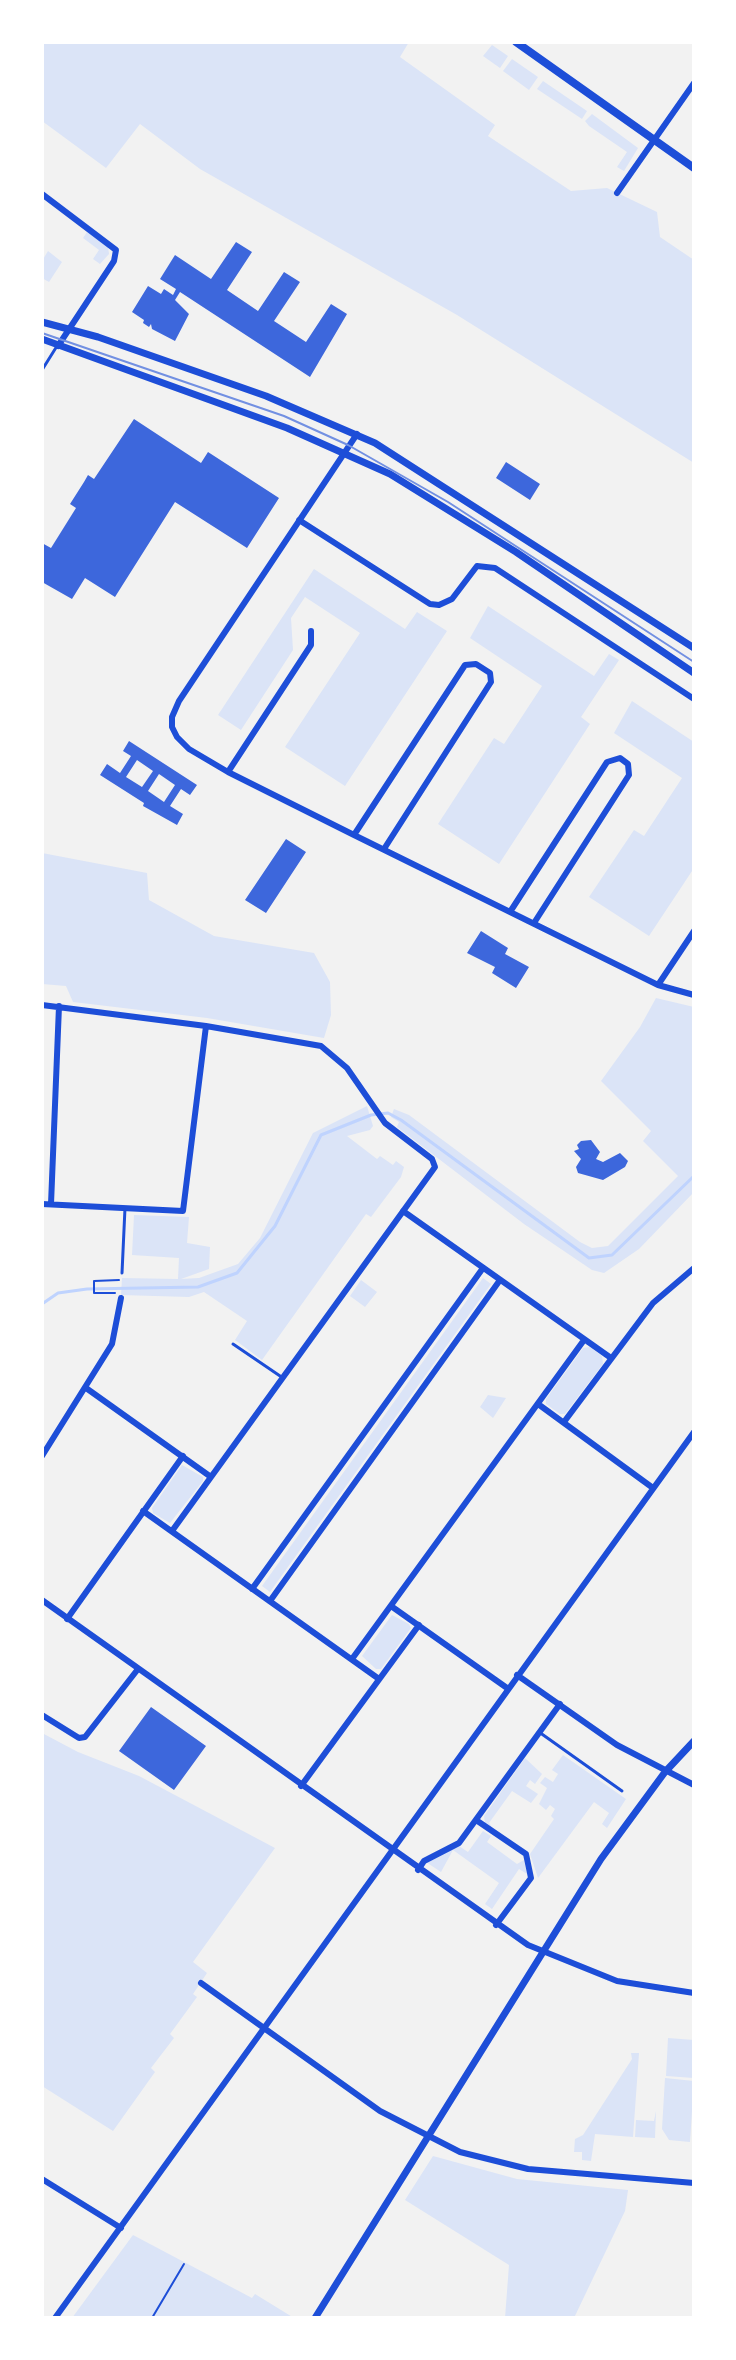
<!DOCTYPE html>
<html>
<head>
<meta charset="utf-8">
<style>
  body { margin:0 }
  #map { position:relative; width:736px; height:2360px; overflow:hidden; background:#f2f2f2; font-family:Signika,sans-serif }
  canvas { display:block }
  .frame { position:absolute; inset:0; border:44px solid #fff; pointer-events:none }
</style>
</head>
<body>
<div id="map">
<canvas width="736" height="2360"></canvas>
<div class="frame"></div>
</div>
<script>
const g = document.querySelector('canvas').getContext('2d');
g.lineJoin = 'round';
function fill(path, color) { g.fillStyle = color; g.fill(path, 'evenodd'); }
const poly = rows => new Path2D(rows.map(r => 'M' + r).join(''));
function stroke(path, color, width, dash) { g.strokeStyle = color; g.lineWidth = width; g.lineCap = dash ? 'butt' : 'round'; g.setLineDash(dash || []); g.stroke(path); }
const green = poly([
  [42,42,409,42,400,57,495,125,488,136,571,191,607,188,657,212,660,237,694,260,694,463,457,315,200,169,140,124,106,168,42,121],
  [492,45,508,56,500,68,483,56],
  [512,59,538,77,529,90,503,71],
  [543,81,587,111,582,119,537,89],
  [592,114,638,148,624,171,617,167,627,152,589,126,585,121],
  [87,232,108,247,109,254,100,264,93,259,99,250,83,238],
  [48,251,62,262,49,282,42,278,42,261],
  [314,569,405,629,417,612,447,631,345,786,285,747,360,633,305,597,291,618,293,650,241,730,218,715],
  [488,606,594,676,609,654,619,660,581,717,590,724,499,864,438,824,494,738,504,744,542,686,470,638],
  [632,701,694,742,694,868,649,936,589,897,634,830,644,836,682,778,614,733],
  [42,853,147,873,149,900,214,936,314,953,330,982,331,1015,324,1038,207,1018,73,1002,66,986,42,984],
  [656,998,694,1007,694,1192,639,1249,604,1273,592,1270,524,1224,397,1127,399,1122,391,1117,394,1109,409,1115,580,1242,592,1248,608,1246,678,1176,643,1141,651,1131,601,1081,640,1027],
  [367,1106,373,1126,370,1130,347,1136,377,1159,380,1156,393,1165,396,1161,404,1167,401,1177,371,1217,366,1214,262,1360,235,1340,247,1321,204,1292,189,1297,121,1295,122,1278,178,1279,179,1258,132,1255,134,1215,189,1217,187,1243,210,1247,209,1269,181,1279,199,1278,238,1264,260,1238,313,1133],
  [483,1278,491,1284,270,1592,262,1586],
  [361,1280,377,1292,365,1307,350,1296],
  [590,1347,602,1356,603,1364,565,1414,560,1414,546,1404,546,1399,583,1348],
  [488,1395,506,1398,493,1418,480,1407],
  [182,1465,203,1477,203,1481,170,1523,153,1513,152,1508],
  [392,1615,409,1624,411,1628,381,1669,376,1669,362,1656],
  [42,1733,78,1752,139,1776,275,1848,193,1962,207,1973,193,1994,197,1997,170,2034,174,2038,151,2068,155,2072,113,2131,42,2086],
  [563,1755,626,1799,607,1828,602,1824,609,1813,594,1802,538,1878,530,1854,554,1819,551,1816,555,1809,550,1805,546,1810,539,1804,547,1788,540,1783,545,1777,553,1782,558,1774,552,1770],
  [525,1758,542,1774,535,1784,530,1780,526,1786,538,1794,531,1803,512,1791,489,1823,494,1830,485,1824,484,1816],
  [483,1831,491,1836,487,1842,517,1864,524,1860,527,1874,519,1869,492,1909,485,1904,499,1883,453,1850,441,1872,426,1862,459,1846,468,1852],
  [668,2038,694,2040,694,2078,666,2076],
  [631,2053,639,2053,633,2137,595,2134,591,2161,582,2160,582,2152,574,2152,575,2139,583,2135,632,2059],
  [665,2078,694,2081,690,2142,669,2140,662,2129],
  [656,2111,655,2138,635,2137,636,2120,654,2121],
  [433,2156,517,2179,628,2190,625,2211,574,2318,505,2318,509,2265,405,2200],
  [133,2235,252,2298,255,2294,294,2318,72,2318]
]);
const stream = poly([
  [42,1304,58,1293,87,1289,198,1287,237,1273,275,1226,321,1135,371,1115,388,1113,401,1120,589,1258,612,1255,694,1176]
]);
const building = poly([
  [236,242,252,252,227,290,258,311,284,272,300,282,274,321,306,342,331,304,347,314,310,377,180,292,175,300,189,314,175,341,152,329,151,324,149,327,143,323,144,320,132,312,148,286,161,294,164,289,173,295,176,289,160,279,175,255,211,279],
  [134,419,201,463,208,452,279,498,247,548,175,502,115,597,85,578,72,599,42,582,42,543,51,548,76,508,70,504,84,482,88,475,94,479],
  [506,462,540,484,530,500,496,478],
  [129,741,197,785,190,795,181,789,170,806,183,814,177,825,143,806,144,803,100,775,107,764,120,773,131,756,123,751],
  [137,760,153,771,142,787,126,777],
  [159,774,175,785,164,802,148,791],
  [286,839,306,852,266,913,245,900],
  [481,931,508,948,505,954,529,967,516,988,492,973,495,967,467,953],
  [591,1140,600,1152,596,1159,603,1162,620,1153,628,1161,625,1167,603,1180,578,1173,576,1167,581,1159,574,1151,579,1149,577,1145,581,1141],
  [151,1707,206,1746,174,1790,119,1751]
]);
const path = poly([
  [115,1293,94,1293,94,1281,119,1280],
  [152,2318,184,2264]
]);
const service = poly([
  [42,370,57,346],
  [122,1273,125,1208],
  [233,1344,283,1378],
  [539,1732,622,1791]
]);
const minor = poly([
  [617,193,694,83],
  [42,194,116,250,114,261,58,346],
  [357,434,179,701,172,717,172,727,177,737,189,749,228,772,354,835,658,985,694,995],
  [299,520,430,604,439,605,452,599,477,566,495,568,694,699],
  [228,772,311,645,311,631],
  [354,835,465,665,476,664,490,673,491,682,384,849],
  [510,912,607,762,620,758,628,764,629,775,534,923],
  [658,985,694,931],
  [42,1005,206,1026,321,1046,347,1068,385,1123,432,1159,435,1167,172,1531],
  [42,1204,183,1211,206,1026],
  [51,1204,59,1006],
  [403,1211,611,1358],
  [86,1388,211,1477],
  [538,1404,653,1488],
  [564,1422,653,1303,694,1268],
  [42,1456,112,1344,121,1298],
  [143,1511,379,1679],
  [252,1589,483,1268],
  [42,1600,528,1945,617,1981,694,1993],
  [270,1601,500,1280],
  [391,1606,507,1688],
  [67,1619,183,1456],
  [352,1659,584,1340],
  [517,1675,617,1745,694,1785],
  [42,1715,79,1738,85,1737,138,1669],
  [301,1786,419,1625],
  [476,1820,526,1854,531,1878,496,1925],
  [418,1870,424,1861,459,1843,560,1704],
  [201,1983,380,2111,460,2152,528,2169,694,2183],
  [42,2179,121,2228],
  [55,2318,694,1432]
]);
const tertiary = poly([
  [42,322,98,337,266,396,375,443,694,648],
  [42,339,287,428,390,474,516,552,694,673],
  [315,2318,601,1859,665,1772,694,1741]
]);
const secondary = poly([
  [516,42,694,168]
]);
const tram = poly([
  [42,333,284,416,348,445,448,502,694,662]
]);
fill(green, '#dbe4f7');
stroke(stream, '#bfd3fe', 3);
fill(building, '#3d67dc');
stroke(path, '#1d4ed8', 2);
stroke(service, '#1d4ed8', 3);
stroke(minor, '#1d4ed8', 6);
stroke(tertiary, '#1d4ed8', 7);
stroke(secondary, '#1d4ed8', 8);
stroke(tram, '#7290e2', 2);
</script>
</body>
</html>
